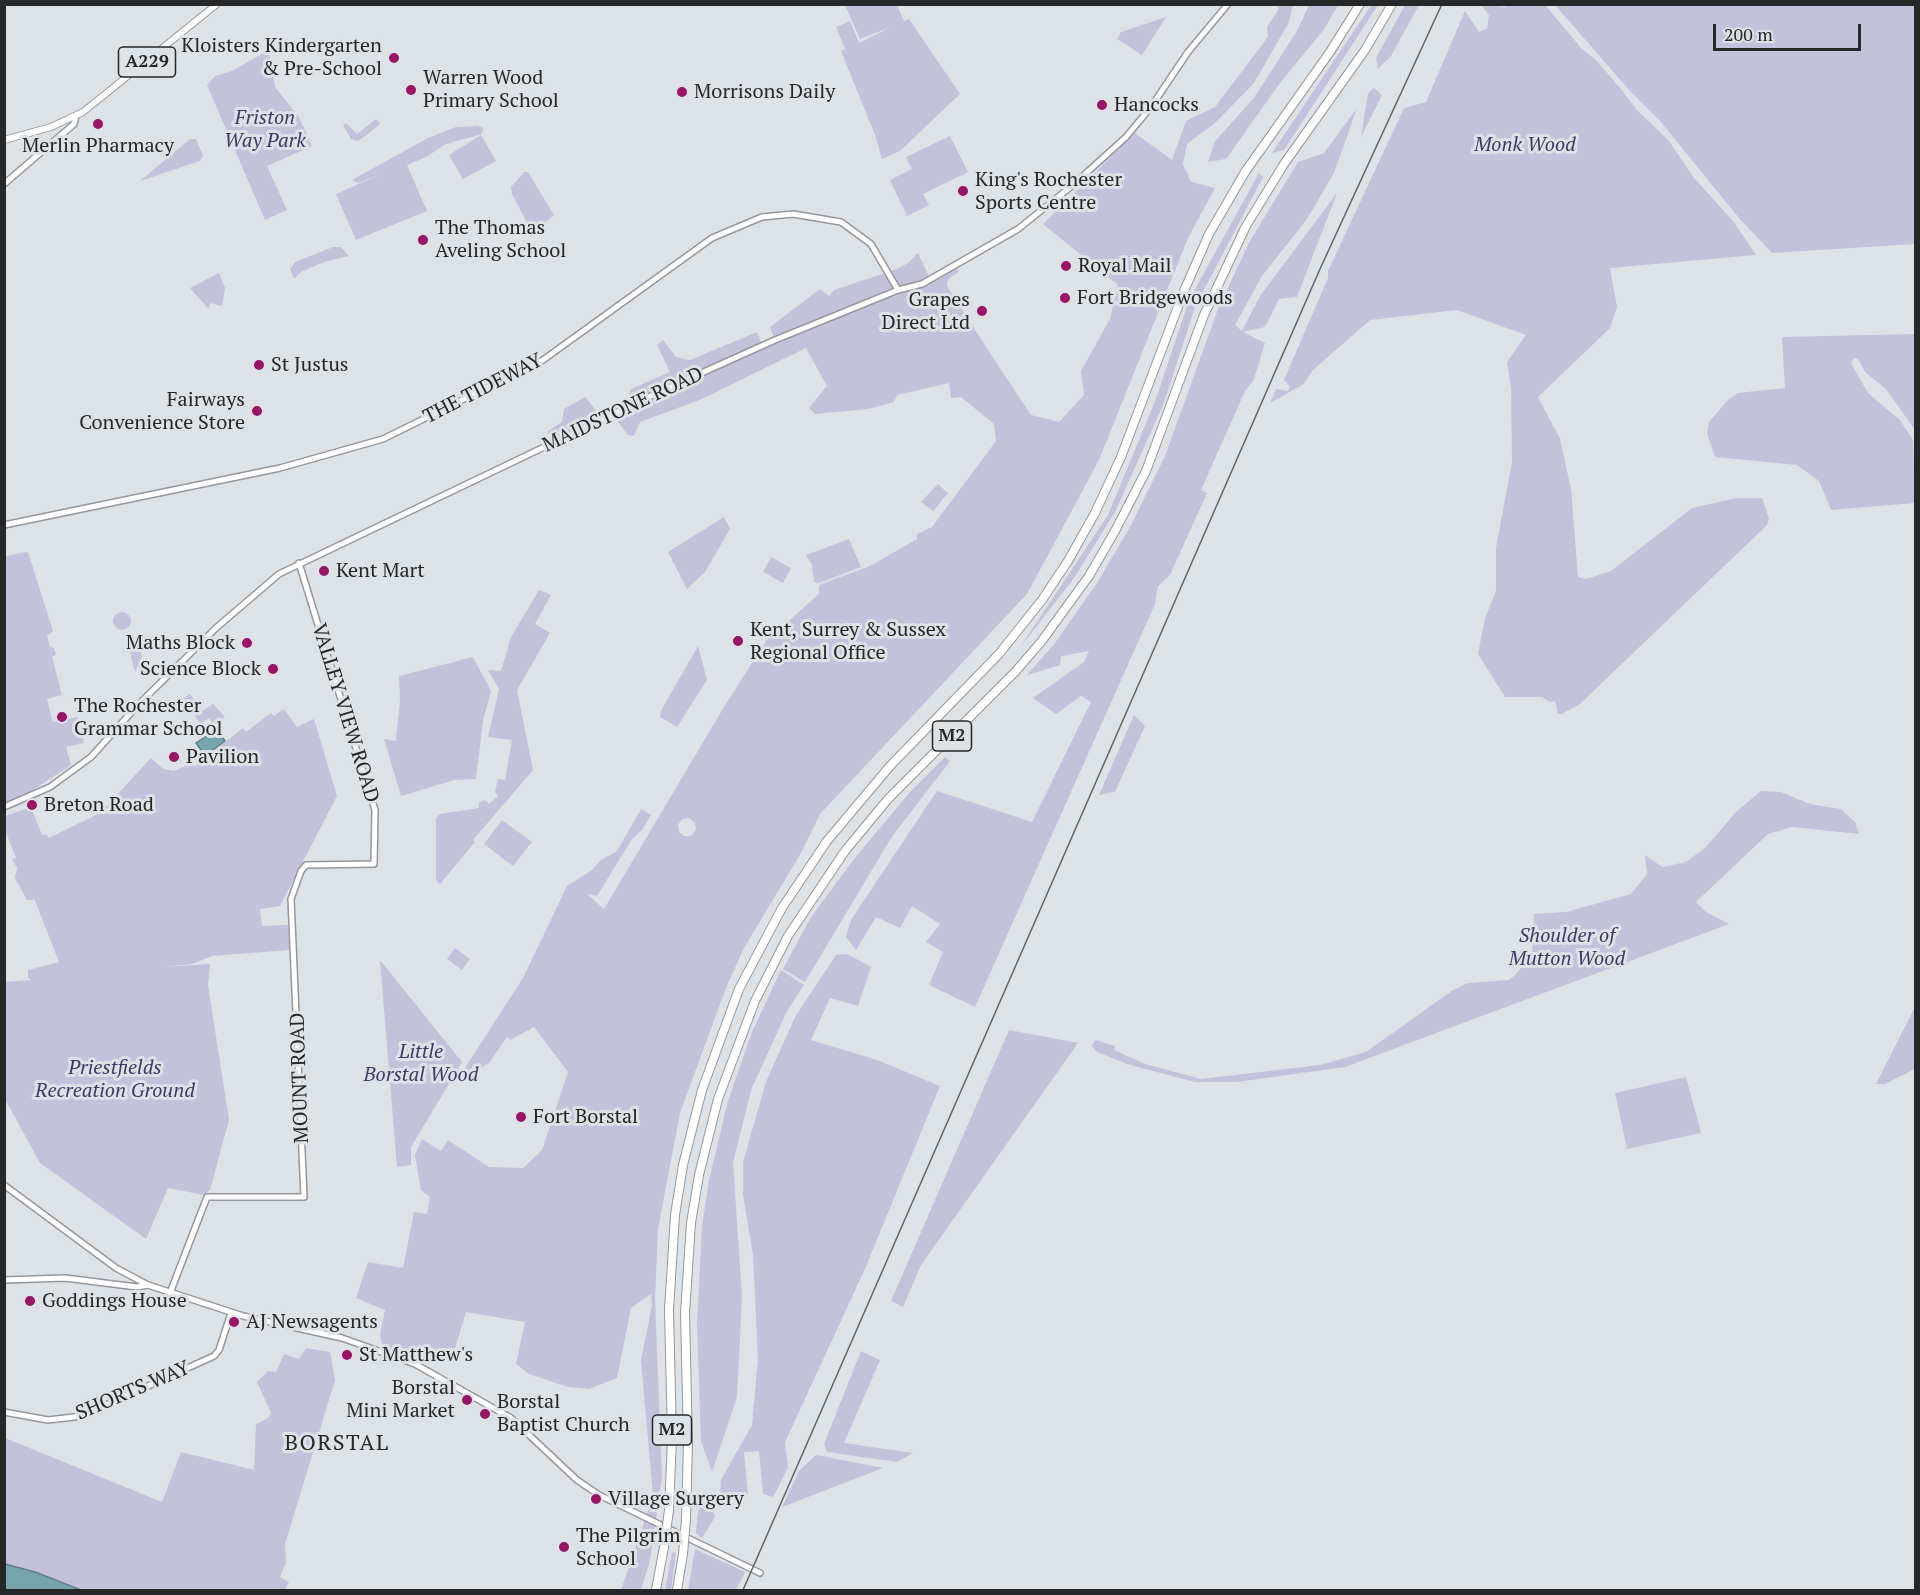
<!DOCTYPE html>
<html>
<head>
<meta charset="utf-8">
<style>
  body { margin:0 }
  #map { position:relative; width:1920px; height:1595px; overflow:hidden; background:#dde2e6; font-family:"PT Serif",serif }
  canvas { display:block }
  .frame { position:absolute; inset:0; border:6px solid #262729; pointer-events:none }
  .scale { position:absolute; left:1713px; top:24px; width:148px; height:27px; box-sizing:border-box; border:3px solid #262729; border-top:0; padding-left:8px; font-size:18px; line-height:21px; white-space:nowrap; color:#262729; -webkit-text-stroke:4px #dde2e6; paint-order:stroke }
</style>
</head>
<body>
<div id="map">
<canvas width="1920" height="1595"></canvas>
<div class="frame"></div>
<div class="scale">200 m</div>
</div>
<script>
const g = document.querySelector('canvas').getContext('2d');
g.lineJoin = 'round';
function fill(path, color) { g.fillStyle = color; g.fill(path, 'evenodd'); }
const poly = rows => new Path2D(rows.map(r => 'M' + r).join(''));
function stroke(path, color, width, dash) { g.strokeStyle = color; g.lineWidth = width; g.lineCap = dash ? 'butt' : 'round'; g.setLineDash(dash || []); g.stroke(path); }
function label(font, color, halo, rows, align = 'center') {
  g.font = font + ' "PT Serif",serif'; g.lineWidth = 6; g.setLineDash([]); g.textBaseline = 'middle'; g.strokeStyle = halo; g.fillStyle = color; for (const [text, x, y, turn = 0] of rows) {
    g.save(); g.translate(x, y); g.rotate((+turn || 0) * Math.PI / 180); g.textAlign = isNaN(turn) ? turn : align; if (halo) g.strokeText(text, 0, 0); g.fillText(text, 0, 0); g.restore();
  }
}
const green = poly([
  [1372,4,1378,5,1284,150,1272,153],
  [845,5,897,5,904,21,909,19,960,94,900,151,882,159,875,135,841,51,850,47,845,49,836,27,850,21,859,43,891,27,860,39],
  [1278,5,1293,5,1289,22,1254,83,1215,123,1187,144,1183,164,1191,182,1215,188,1188,238,1099,460,1027,594,820,814,801,853,744,948,726,988,680,1113,658,1229,655,1300,662,1477,650,1560,641,1590,621,1590,653,1496,641,1360,652,1306,651,1294,631,1308,617,1378,589,1389,568,1387,529,1374,516,1364,525,1322,466,1312,453,1355,442,1352,405,1358,383,1349,380,1334,385,1310,356,1298,368,1262,403,1268,414,1212,427,1214,430,1197,421,1190,415,1155,422,1139,441,1151,448,1140,489,1167,523,1168,542,1150,568,1072,534,1027,510,1040,507,1037,489,1063,476,1072,470,1085,461,1074,523,978,567,886,592,870,601,860,617,851,641,809,651,815,642,830,632,839,597,896,587,894,604,909,724,707,766,641,819,594,819,585,870,566,917,539,917,534,932,527,996,441,994,424,961,397,951,398,949,383,897,395,894,402,868,409,815,414,809,408,827,386,806,348,702,399,640,422,634,436,628,435,615,418,633,405,628,397,631,389,670,372,657,345,663,340,676,357,690,360,757,332,762,345,775,340,770,327,820,289,829,296,834,290,897,269,908,263,918,253,930,279,955,265,959,272,948,279,947,286,990,353,1031,415,1059,422,1084,395,1081,371,1110,319,1118,285,1043,224,1135,133,1172,160,1186,121,1215,107,1268,37,1267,27,1278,10],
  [689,818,695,823,696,830,691,836,684,836,679,832,678,825,682,819],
  [1306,5,1338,5,1325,28,1280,83,1226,159,1208,162,1215,141,1254,98,1297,31,1308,7],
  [1405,5,1419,5,1391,56,1378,69,1376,58],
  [1481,5,1506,7,1507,5,1545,5,1582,49,1597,61,1621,89,1636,109,1669,141,1694,178,1733,221,1756,255,1610,268,1617,307,1610,328,1538,397,1560,439,1571,489,1578,577,1586,579,1611,571,1692,508,1736,498,1762,498,1769,518,1767,525,1580,704,1562,714,1558,714,1555,701,1550,702,1542,697,1505,697,1478,654,1485,618,1496,591,1496,548,1512,462,1511,388,1507,362,1526,335,1457,310,1370,320,1312,371,1304,384,1270,403,1276,389,1288,391,1290,386,1284,380,1328,278,1328,271,1404,108,1426,102,1465,11,1479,32,1487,28,1489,15],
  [1555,5,1915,5,1915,244,1772,253,1739,218,1660,121,1630,91],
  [1166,17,1142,55,1117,39,1121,32],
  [269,50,275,87,299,117,312,146,267,166,287,210,265,220,207,85,215,76,232,71],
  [1374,88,1382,95,1361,137,1368,93],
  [1357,108,1334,173,1307,219,1262,276,1235,325,1242,331,1260,296,1337,193,1297,297,1279,299,1265,327,1243,332,1265,343,1254,379,1245,391,1201,490,1207,493,1170,575,1158,586,1155,604,975,1007,929,985,943,952,926,942,940,924,912,906,900,928,876,917,856,950,846,937,851,920,937,791,1032,822,1091,702,1081,696,1056,714,1033,698,1084,662,1089,651,1061,656,1060,665,1027,675,1055,643,1097,583,1130,527,1165,456,1218,309,1250,241,1298,162,1324,153],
  [376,119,380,123,377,127,358,141,351,139,343,125,346,123,357,134],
  [477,126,483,128,482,134,446,144,426,157,407,165,427,211,356,240,336,194,379,175,358,183,352,180,428,138,456,127],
  [481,135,496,161,463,179,449,155],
  [950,136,968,172,923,194,929,205,907,216,890,180,912,169,906,157],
  [190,139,196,139,203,156,200,161,140,181],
  [524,172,528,172,554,215,542,225,533,228,528,225,512,194,511,187],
  [1259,173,1263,177,1195,307,1164,403,1115,512,1074,578,1019,649,1108,515,1156,399,1189,300],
  [333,247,341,247,349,256,324,262,301,272,294,279,290,269,295,262],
  [219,273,225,288,222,306,210,303,209,309,190,288],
  [1915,334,1915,430,1886,389,1865,372,1858,359,1854,358,1851,363,1868,393,1900,420,1913,440,1915,503,1831,510,1819,481,1797,465,1715,457,1707,433,1709,422,1728,400,1738,393,1785,388,1782,337],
  [585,397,604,420,557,442,547,432,562,422,564,409],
  [938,484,948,493,933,511,921,502],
  [724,517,730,529,705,572,687,589,668,552],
  [849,539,861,567,819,583,814,582,812,565,806,555],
  [28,552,53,631,47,636,50,647,54,648,56,654,52,657,62,695,47,699,53,722,78,717,84,743,66,747,71,765,30,792,5,802,5,556],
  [771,557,791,568,783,583,763,572],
  [539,590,551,595,535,624,550,633,517,690,533,770,473,840,475,842,440,884,436,880,436,818,440,814,479,808,479,803,485,800,489,804,498,796,495,792,498,779,505,780,512,740,488,737,499,689,488,670,501,671,511,637],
  '113 621a9 9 0 1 1 18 0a9 9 0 1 1-18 0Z',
  [133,636,142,656,135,672,129,649,129,638],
  [698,646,707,680,677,727,660,717,662,709],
  [473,657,491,691,483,721,476,779,454,780,401,796,384,739,396,741,400,699,399,676],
  [190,694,202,711,213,704,225,717,214,725,209,718,200,724,184,698],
  [284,709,297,727,314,719,337,796,280,906,260,909,262,926,288,925,290,950,212,956,192,964,163,967,210,964,208,985,229,1120,210,1190,204,1195,168,1188,146,1239,40,1163,5,1099,5,982,31,980,28,977,28,970,59,962,34,898,33,900,27,900,15,878,17,868,12,859,16,858,5,830,5,816,31,807,42,835,46,834,49,838,100,813,151,758,163,769,174,771,185,766,195,766,243,728,246,732,271,713,274,716],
  [1134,715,1145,726,1115,792,1099,795],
  [945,757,950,761,891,838,805,982,783,969,811,917,854,859,910,792],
  [1761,791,1781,792,1810,804,1841,809,1855,822,1859,834,1792,827,1768,834,1696,902,1706,912,1729,924,1345,1067,1237,1082,1195,1082,1130,1065,1097,1052,1092,1046,1095,1040,1115,1046,1114,1050,1145,1064,1201,1079,1320,1065,1366,1052,1453,990,1468,983,1509,980,1514,976,1532,956,1534,914,1566,912,1631,894,1647,874,1645,855,1662,867,1686,862,1705,848,1737,811],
  [502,820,532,842,513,866,484,844],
  [455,948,470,959,462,970,447,959],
  [847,954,871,967,858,1006,830,998,811,1040,877,1060,940,1086,864,1271,785,1442,788,1468,773,1497,763,1494,759,1451,744,1452,748,1495,730,1500,720,1499,721,1480,752,1425,758,1359,753,1255,743,1195,743,1162,766,1082,795,1017,836,955],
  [380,960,462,1062,411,1147,411,1165,397,1167],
  [781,970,804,985,787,1011,751,1090,733,1162,742,1296,737,1397,712,1472,701,1441,697,1324,702,1226,709,1180,728,1101,752,1032],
  [1915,1007,1915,1069,1885,1084,1876,1084],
  [1009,1030,1078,1043,921,1265,903,1307,891,1301],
  [1686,1077,1701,1133,1627,1149,1615,1093],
  [306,1348,330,1352,335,1380,285,1544,286,1563,280,1577,289,1582,285,1590,83,1590,35,1572,5,1564,5,1438,162,1502,181,1452,254,1470,256,1424,268,1418,271,1413,257,1382,268,1371,276,1372,284,1354,299,1359],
  [861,1351,880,1360,844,1443,913,1453,897,1462,827,1452,824,1444],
  [816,1455,883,1468,782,1507,799,1471],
  [709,1498,715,1517,702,1538,696,1533,698,1511],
  [695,1549,745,1572,736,1590,688,1590],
  [672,1552,676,1553,671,1590,665,1590]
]);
const water = poly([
  [217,729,225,741,205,756,196,743,217,729],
  [5,1564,35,1572,81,1590,5,1590,5,1564]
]);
const tertiary = poly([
  [4,184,74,124,76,116],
  [4,525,280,468,383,439,543,360,712,238,762,217,793,214,841,222,871,244,898,290],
  [4,1185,116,1268,148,1285,243,1316,342,1338,415,1364,511,1418,577,1480,599,1495,760,1573],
  [4,1280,65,1278,137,1287,148,1285],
  [170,1293,207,1197,304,1197,291,899,301,871,306,865,374,864,375,810,299,563],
  [4,1412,48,1420,82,1416,214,1356,219,1350,231,1313]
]);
const secondary = poly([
  [4,807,50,787,91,757,138,705,216,628,279,574,657,393,775,340,898,290,922,284,1018,229,1073,185,1126,137,1151,107,1188,52,1228,4]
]);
const primary = poly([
  [4,140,51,127,83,112,217,4]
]);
const motorway = poly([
  [669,1510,672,1439,669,1310,675,1215,683,1165,702,1090,739,989,782,908,827,841,890,766,999,654,1042,600,1068,561,1095,513,1121,457,1184,291,1209,234,1245,172,1330,52,1360,4],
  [686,1519,688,1442,685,1313,691,1223,699,1175,718,1099,755,1001,788,936,845,851,888,799,1015,672,1041,642,1089,576,1115,531,1146,471,1204,315,1246,226,1284,164,1365,50,1392,4],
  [656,1590,664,1547],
  [677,1590,683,1554]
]);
const rail = poly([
  [743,1590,1320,269,1442,4]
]);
const motorwayBridge = poly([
  [664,1547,669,1510],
  [683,1554,686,1519]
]);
const markers = [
  [394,58,6,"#991367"],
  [411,90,6,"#991367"],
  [682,92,6,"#991367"],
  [1102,105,6,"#991367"],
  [98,124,6,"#991367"],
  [963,191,6,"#991367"],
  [423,240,6,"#991367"],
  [1066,266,6,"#991367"],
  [1065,298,6,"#991367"],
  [982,311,6,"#991367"],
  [259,365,6,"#991367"],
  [257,411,6,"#991367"],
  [324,571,6,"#991367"],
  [738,641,6,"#991367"],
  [247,643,6,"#991367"],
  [273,669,6,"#991367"],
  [62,717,6,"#991367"],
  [174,757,6,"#991367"],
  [32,805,6,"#991367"],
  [521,1117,6,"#991367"],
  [30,1301,6,"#991367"],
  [234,1322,6,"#991367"],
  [347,1355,6,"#991367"],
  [467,1400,6,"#991367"],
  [485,1414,6,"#991367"],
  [596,1499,6,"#991367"],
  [564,1547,6,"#991367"]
];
const shields = [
  [147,62,57],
  [952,736,39],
  [672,1430,39]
];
const shieldNames = [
  ["A229",147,62],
  ["M2",952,736],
  ["M2",672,1430]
];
const poiNames = [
  ["Kloisters Kindergarten",382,46,"right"],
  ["& Pre-School",382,69,"right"],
  ["Warren Wood",423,78],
  ["Primary School",423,101],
  ["Morrisons Daily",694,92],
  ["Hancocks",1114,105],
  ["Merlin Pharmacy",98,146,"center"],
  ["King's Rochester",975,180],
  ["Sports Centre",975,203],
  ["The Thomas",435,228],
  ["Aveling School",435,251],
  ["Royal Mail",1078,266],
  ["Fort Bridgewoods",1077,298],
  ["Grapes",970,300,"right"],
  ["Direct Ltd",970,323,"right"],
  ["St Justus",271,365],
  ["Fairways",245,400,"right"],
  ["Convenience Store",245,423,"right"],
  ["Kent Mart",336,571],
  ["Kent, Surrey & Sussex",750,630],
  ["Regional Office",750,653],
  ["Maths Block",235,643,"right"],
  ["Science Block",261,669,"right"],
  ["The Rochester",74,706],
  ["Grammar School",74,729],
  ["Pavilion",186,757],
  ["Breton Road",44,805],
  ["Fort Borstal",533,1117],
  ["Goddings House",42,1301],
  ["AJ Newsagents",246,1322],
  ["St Matthew's",359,1355],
  ["Borstal",455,1388,"right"],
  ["Mini Market",455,1411,"right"],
  ["Borstal",497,1402],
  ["Baptist Church",497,1425],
  ["Village Surgery",608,1499],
  ["The Pilgrim",576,1536],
  ["School",576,1559]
];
const parkNames = [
  ["Friston",265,118],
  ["Way Park",265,141],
  ["Monk Wood",1525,145],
  ["Shoulder of",1567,936],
  ["Mutton Wood",1567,959],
  ["Little",421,1052],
  ["Borstal Wood",421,1075],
  ["Priestfields",115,1068],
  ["Recreation Ground",115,1091]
];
const streetNames = [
  ["THE TIDEWAY",483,389,-27],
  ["MAIDSTONE ROAD",623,410,-25],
  ["VALLEY VIEW ROAD",345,713,73],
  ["MOUNT ROAD",300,1078,-92],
  ["SHORTS WAY",133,1391,-23]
];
const quarterNames = [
  ["BORSTAL",337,1444]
];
fill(green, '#c4c1da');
fill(water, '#76a5ad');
stroke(water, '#5e7f85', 1.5);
stroke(tertiary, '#94989c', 8);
stroke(secondary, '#94989c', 8);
stroke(primary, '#94989c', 8);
stroke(motorway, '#94989c', 10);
stroke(tertiary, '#fff', 5);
stroke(secondary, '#fff', 5);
stroke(primary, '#fff', 6);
stroke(motorway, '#fff', 8);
stroke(rail, '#606365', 1.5);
stroke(motorwayBridge, '#94989c', 10, []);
stroke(motorwayBridge, '#fff', 8);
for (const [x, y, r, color] of markers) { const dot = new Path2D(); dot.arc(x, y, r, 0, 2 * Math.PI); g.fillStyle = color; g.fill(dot); stroke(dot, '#dde2e6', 2); }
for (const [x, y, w] of shields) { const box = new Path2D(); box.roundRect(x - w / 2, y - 15, w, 30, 4.5); g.fillStyle = '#dde2e6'; g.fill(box); stroke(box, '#262729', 1.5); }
label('bold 18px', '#262729', null, shieldNames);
label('20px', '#262729', '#dde2e6', poiNames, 'left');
label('italic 20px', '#413969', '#dde2e6', parkNames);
label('20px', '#262729', '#dde2e6', streetNames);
g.letterSpacing = '1.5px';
label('22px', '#262729', '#dde2e6', quarterNames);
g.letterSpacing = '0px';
</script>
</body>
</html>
